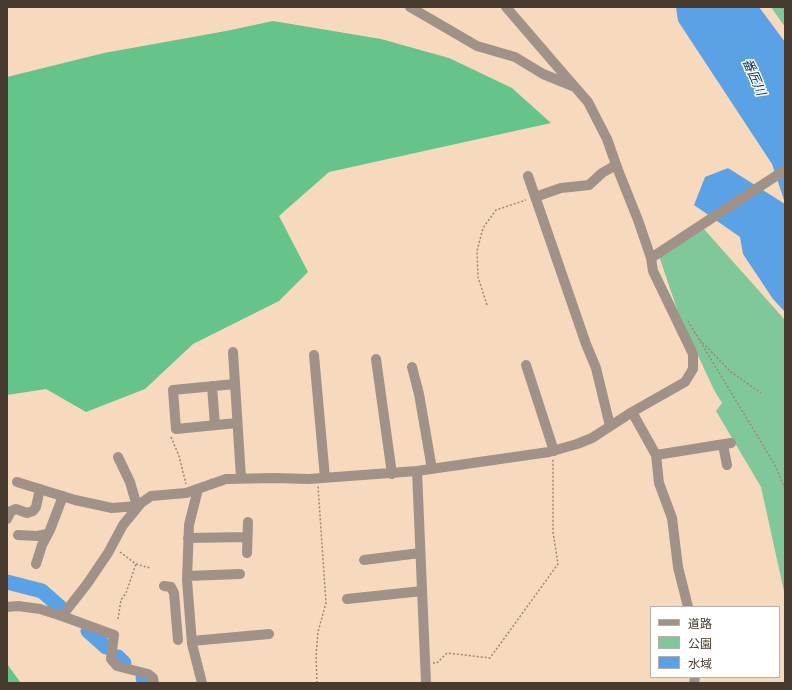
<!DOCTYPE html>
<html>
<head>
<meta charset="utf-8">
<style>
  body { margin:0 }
  #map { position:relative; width:792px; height:690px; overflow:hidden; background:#f7d9be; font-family:"Golos Text","Noto Sans JP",sans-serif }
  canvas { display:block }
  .frame { position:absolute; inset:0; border:8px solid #463a2f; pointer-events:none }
  .legend { position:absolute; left:650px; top:606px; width:130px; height:72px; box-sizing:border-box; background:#fff; border:1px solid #b5b0ac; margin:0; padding:5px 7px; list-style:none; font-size:12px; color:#463a2f }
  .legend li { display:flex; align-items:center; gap:8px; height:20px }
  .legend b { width:20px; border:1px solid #b5b0ac }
</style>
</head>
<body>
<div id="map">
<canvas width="792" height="690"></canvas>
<div class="frame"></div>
<ul class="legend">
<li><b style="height:5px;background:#a19289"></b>道路</li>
<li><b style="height:11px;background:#80c899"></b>公園</li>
<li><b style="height:11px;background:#5aa2e5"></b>水域</li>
</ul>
</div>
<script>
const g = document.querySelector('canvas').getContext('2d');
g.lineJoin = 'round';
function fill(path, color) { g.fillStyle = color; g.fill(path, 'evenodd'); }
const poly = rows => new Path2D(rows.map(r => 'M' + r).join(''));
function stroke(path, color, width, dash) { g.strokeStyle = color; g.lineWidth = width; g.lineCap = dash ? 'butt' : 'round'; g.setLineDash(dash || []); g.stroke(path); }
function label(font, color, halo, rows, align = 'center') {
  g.font = font + ' "Golos Text","Noto Sans JP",sans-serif'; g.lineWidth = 3; g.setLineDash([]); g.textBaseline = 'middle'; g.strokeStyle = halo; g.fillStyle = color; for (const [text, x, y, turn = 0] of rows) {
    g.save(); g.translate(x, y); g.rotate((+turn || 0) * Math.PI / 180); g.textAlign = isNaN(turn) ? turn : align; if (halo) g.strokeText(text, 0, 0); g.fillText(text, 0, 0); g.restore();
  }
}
const green = poly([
  [771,7,785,7,785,27],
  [703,228,785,320,785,596,761,487,716,411,722,403,714,390,678,312,659,256]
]);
const forest = poly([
  [273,21,381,39,449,58,512,88,551,123,329,172,279,216,308,272,279,301,193,344,145,389,86,412,46,389,7,395,7,77,104,53,226,31],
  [7,664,21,683,7,683]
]);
const water = poly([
  [676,7,759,7,785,42,785,203,772,164,678,21],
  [728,168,785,204,785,312,773,299,743,254,740,237,694,205,705,177]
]);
const river = poly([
  [7,582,42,591,60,607],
  [88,631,106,647],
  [118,657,124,663],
  [143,678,148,683]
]);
const path = poly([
  [781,7,785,12],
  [487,305,478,277,477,251,483,228,496,210,526,200],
  [688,321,776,467,785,489],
  [700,340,731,372,761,393],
  [171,437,179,456,186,484],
  [120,552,136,564,150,568],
  [118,619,121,600,126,593,136,564],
  [433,663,437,663,447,653,490,658,558,564,553,532,553,459],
  [317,683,316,655,318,632,326,603,318,486]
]);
const minor = poly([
  [410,7,477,46,515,57,543,74,575,87,588,102,607,139,618,170,638,220,651,258],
  [506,7,574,86],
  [528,176,586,344,596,368,610,426],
  [535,197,561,188,589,185,602,173,616,165],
  [233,352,241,478],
  [314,355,325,478],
  [376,359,392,474],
  [526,365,554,451],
  [412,367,419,394,432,469],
  [235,384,173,390,176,429,237,423],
  [212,386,215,425],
  [632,412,656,455,659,483,672,518,678,567,688,607],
  [723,445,727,465],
  [656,455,731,443],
  [118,457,130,482,137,506],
  [417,471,426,683],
  [17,482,75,500,112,508,137,506,151,496,186,493,226,479,275,478,309,479,417,471,549,452,577,444,592,438,632,412,685,382,693,369,693,354,653,271,651,258,785,170],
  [198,489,189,525,187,580,192,644,202,683],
  [141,503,123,525,108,553,87,584,62,616,114,635,111,659,117,666,148,674,153,678,154,683],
  [7,519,11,511,16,509,27,513,33,511,36,507,40,489],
  [18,535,37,536,47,534],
  [188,538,247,537],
  [247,553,248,522],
  [364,560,420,553],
  [36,564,42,545,50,530,63,496],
  [187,576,240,574],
  [164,586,171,587,174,593,178,640],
  [347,599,422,591],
  [7,607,18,606,40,609,62,616],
  [192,641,269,634],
  [694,683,695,677]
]);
const waterNames = [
  ["番匠川",754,77,67]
];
fill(green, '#80c899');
fill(forest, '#66c389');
fill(water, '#5aa2e5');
stroke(river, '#5aa2e5', 15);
stroke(path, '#9c8774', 1.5, [2, 2]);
stroke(minor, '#a19289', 10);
label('italic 13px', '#003762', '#fff', waterNames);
</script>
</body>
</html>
